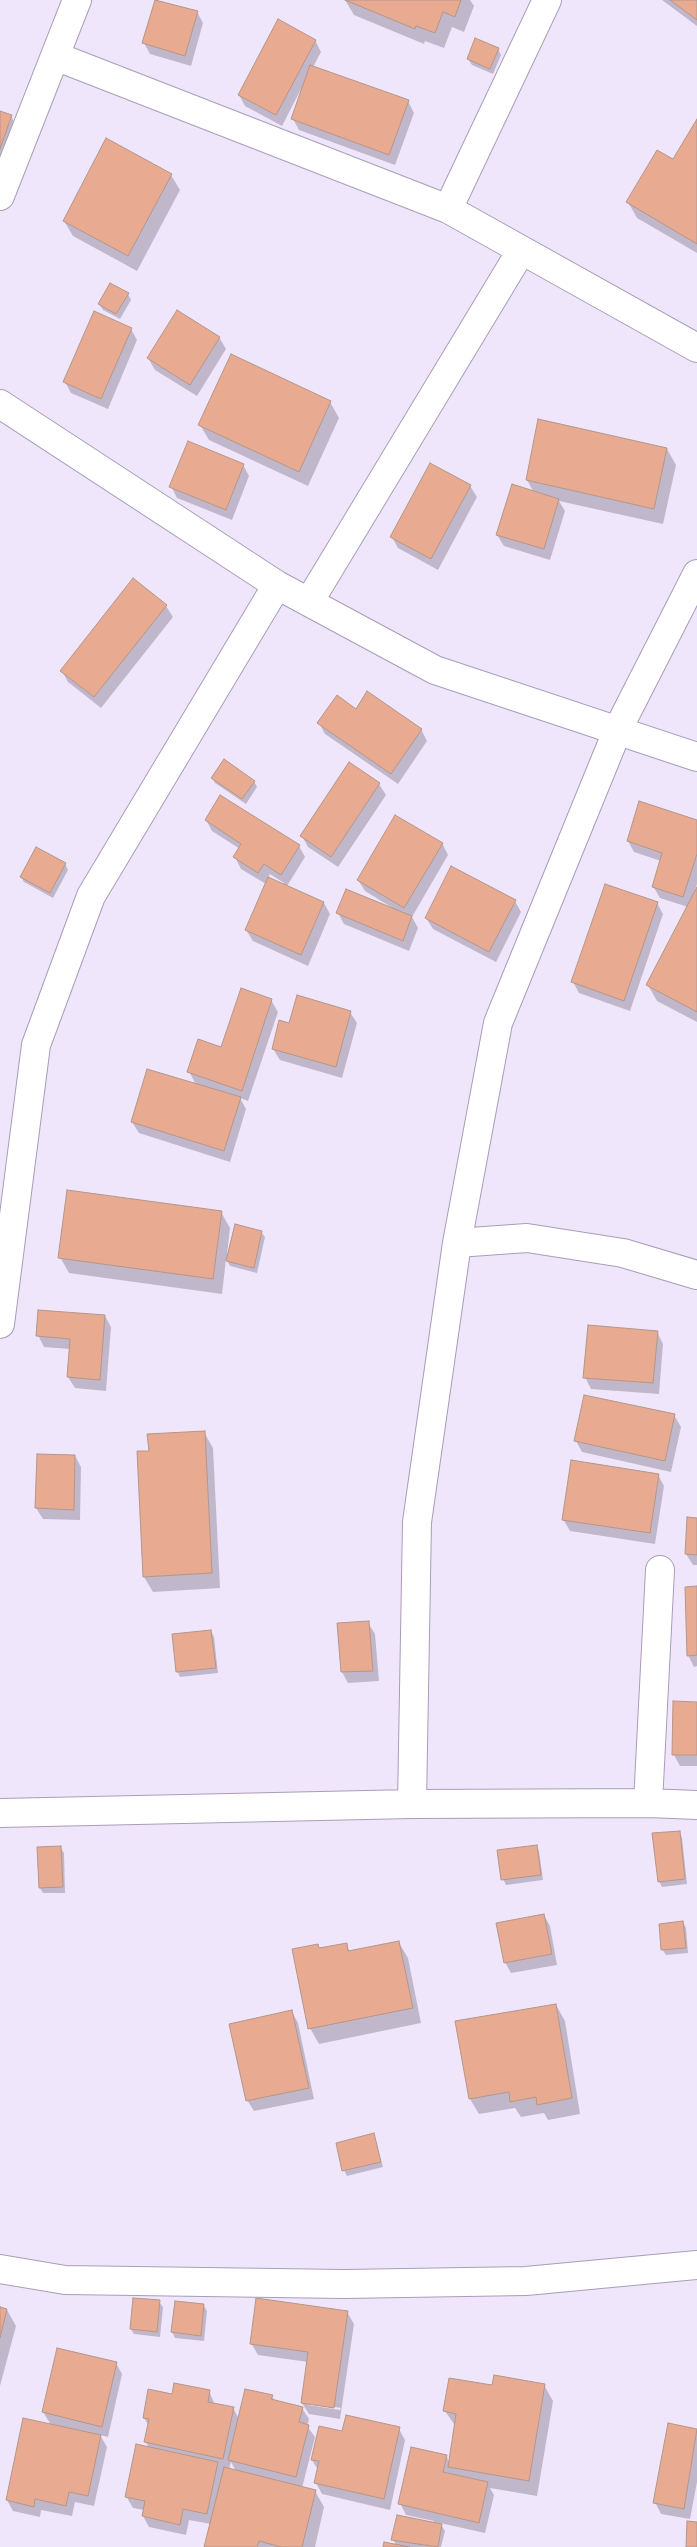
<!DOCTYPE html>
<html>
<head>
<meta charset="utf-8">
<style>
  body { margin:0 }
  canvas { display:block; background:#f0e6fc }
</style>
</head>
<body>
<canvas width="697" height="2547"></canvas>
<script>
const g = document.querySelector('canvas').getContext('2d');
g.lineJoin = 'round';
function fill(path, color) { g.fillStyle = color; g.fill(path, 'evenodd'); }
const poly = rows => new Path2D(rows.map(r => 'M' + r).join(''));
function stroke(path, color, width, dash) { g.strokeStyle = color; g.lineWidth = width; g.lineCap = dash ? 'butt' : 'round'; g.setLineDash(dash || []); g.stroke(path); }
const shadow = poly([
  [156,0,197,12,203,23,191,66,150,54,144,43],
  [345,0,470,0,474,6,464,32,452,27,444,48,425,41,424,44,354,15],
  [662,0,697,0,697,26],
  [315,40,321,52,313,67,408,101,414,113,395,165,299,130,293,119,301,89,282,126,245,106,239,95],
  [498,49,501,55,493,74,472,65,468,59],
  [0,112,11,116,14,122,2,156,0,155],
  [697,121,697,253,637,218,628,202,673,161],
  [171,175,180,190,137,271,73,236,64,221],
  [128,294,131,300,120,319,103,310,99,304],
  [131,329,137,340,108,409,71,393,65,382],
  [219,337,226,349,197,396,155,370,148,358],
  [330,402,339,418,308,486,209,440,200,425],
  [539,421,667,449,676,465,663,524,559,501,565,511,550,560,504,546,497,535,534,493,527,480],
  [243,465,249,476,232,520,177,498,171,486],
  [470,486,477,497,438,570,398,548,392,537],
  [166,606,173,617,101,708,68,682,62,671],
  [356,710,421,729,427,741,398,784,325,734,319,723],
  [212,778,254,781,257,787,246,804,215,783],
  [379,784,386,795,338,867,308,847,302,836],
  [206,820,299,846,305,857,287,886,324,903,330,914,308,966,253,941,246,930,266,884,241,869,235,857,240,849,212,831],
  [270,874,284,883,283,885,268,878],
  [697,821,697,884,695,890,697,890,697,1022,657,1001,648,985,688,907,660,898,653,886,661,861,634,852,628,841],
  [442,843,448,855,412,917,418,928,409,951,344,924,338,913,391,907,365,891,358,880],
  [65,864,68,870,53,898,24,882,21,877],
  [515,901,521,912,496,962,433,929,426,918],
  [657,903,663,914,630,1011,579,993,573,982],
  [271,1000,278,1012,248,1101,240,1098,246,1109,230,1162,139,1133,132,1122,196,1085,189,1071,222,1048],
  [350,1012,357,1023,342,1078,280,1060,273,1049,290,1025],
  [221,1212,230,1228,227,1255,261,1232,265,1237,257,1273,230,1266,226,1259,222,1294,69,1273,60,1257],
  [105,1316,111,1327,106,1391,75,1388,68,1377,70,1349,44,1347,38,1335],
  [657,1332,663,1344,659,1394,591,1389,585,1377],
  [674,1415,681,1427,671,1472,582,1452,576,1441],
  [204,1432,213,1448,220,1588,153,1592,144,1577,150,1452],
  [75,1456,81,1467,80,1520,43,1519,36,1508],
  [658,1475,664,1486,655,1544,570,1531,563,1519],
  [697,1519,697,1565,693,1565,686,1554],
  [697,1588,697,1666,694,1667,688,1655],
  [368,1623,375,1634,379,1681,348,1683,342,1672,339,1624],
  [211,1631,214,1637,218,1673,180,1677,177,1671],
  [697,1703,697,1766,680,1766,674,1755],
  [679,1832,682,1838,687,1884,662,1887,659,1881],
  [536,1846,539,1851,543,1880,506,1885,503,1879],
  [60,1847,64,1853,65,1893,43,1893,40,1888],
  [544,1915,550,1926,557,1965,511,1973,505,1962],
  [683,1922,686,1928,688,1953,666,1955,662,1949],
  [399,1943,408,1958,421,2023,319,2044,310,2028,319,1949,346,1944,350,1952],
  [556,2005,565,2021,580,2114,548,2120,544,2113,521,2117,515,2108,479,2114,470,2099],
  [292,2012,298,2023,314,2099,254,2111,247,2100],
  [373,2135,383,2167,347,2176,344,2170],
  [159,2302,163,2307,160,2337,134,2334,131,2329],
  [176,2302,204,2306,207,2311,204,2341,175,2338,172,2332],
  [0,2306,7,2310,16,2326,0,2386],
  [347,2312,354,2324,340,2419,309,2414,302,2403,308,2362,258,2355,251,2343],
  [308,2403,341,2408,340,2410,308,2405],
  [116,2363,122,2374,108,2437,100,2435,107,2447,94,2506,75,2502,72,2516,41,2510,40,2517,13,2511,7,2500,51,2425,43,2412],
  [544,2385,553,2401,537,2496,490,2488,494,2495,485,2533,440,2523,445,2531,441,2547,384,2547,396,2545,393,2539,433,2523,434,2521,406,2515,400,2503,446,2456,450,2463,456,2427,445,2411,493,2386],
  [209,2391,215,2405,233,2408,239,2419,272,2396,275,2401,302,2408,309,2419,307,2426,315,2437,302,2488,315,2491,324,2507,315,2547,205,2547,211,2524,189,2520,186,2535,149,2527,143,2516,144,2510,133,2508,126,2496,149,2448,146,2442,149,2426,144,2418,173,2396],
  [231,2462,236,2471,229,2469],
  [669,2425,697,2430,697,2482,690,2519,661,2514,655,2502],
  [399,2429,405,2440,390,2510,322,2494,316,2483,318,2470,312,2460,343,2433]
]);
const building = poly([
  [155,0,198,11,185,56,142,43,155,0],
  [345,0,461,0,455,17,443,12,435,33,416,26,415,29,345,0],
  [670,0,697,0,697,20,670,0],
  [278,19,316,40,276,115,238,95,278,19],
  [475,38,499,48,490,69,467,59,475,38],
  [310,65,409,100,389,155,291,119,310,65],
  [0,111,12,115,0,149,0,111],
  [697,119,697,244,626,202,657,150,673,159,697,119],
  [106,138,172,174,128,256,63,221,106,138],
  [110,283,129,293,116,314,98,304,110,283],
  [177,310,220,337,190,385,147,358,177,310],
  [94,311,132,328,101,399,63,382,94,311],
  [231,354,331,401,299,472,198,425,231,354],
  [538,419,667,448,654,509,526,480,538,419],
  [188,441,244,464,226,510,169,487,188,441],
  [430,463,471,485,431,559,390,537,430,463],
  [512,484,559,499,544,549,496,535,512,484],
  [133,578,167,605,94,697,60,671,133,578],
  [367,691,422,729,391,774,317,723,337,695,356,709,367,691],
  [224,759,255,781,242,799,211,778,224,759],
  [349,762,380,783,331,857,300,836,349,762],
  [220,795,300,845,281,875,264,864,258,873,233,857,241,844,205,820,220,795],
  [639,801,697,820,697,854,683,897,652,887,662,853,627,841,639,801],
  [395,815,443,843,404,908,357,880,395,815],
  [36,847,66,863,50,893,20,877,36,847],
  [451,866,516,900,489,952,425,918,451,866],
  [268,877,324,902,301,955,245,930,268,877],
  [605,884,658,902,624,1001,571,982,605,884],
  [697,887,697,1012,646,985,697,887],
  [346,889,412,916,403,941,336,913,346,889],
  [241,988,272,999,242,1091,187,1072,198,1039,221,1047,241,988],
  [297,995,351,1011,336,1067,272,1049,279,1020,289,1023,297,995],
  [147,1069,241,1097,224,1151,131,1122,147,1069],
  [67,1190,222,1211,213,1279,58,1258,67,1190],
  [235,1224,262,1231,254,1268,226,1261,235,1224],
  [38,1310,105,1315,100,1380,67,1377,70,1339,36,1336,38,1310],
  [588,1325,658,1331,653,1383,583,1378,588,1325],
  [584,1395,675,1414,665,1461,574,1441,584,1395],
  [205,1431,212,1573,143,1577,137,1451,149,1451,147,1434,205,1431],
  [37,1454,75,1455,74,1510,35,1508,37,1454],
  [571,1460,659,1474,650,1533,562,1520,571,1460],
  [687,1517,697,1518,697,1555,685,1554,687,1517],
  [697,1586,697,1655,687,1656,685,1587,697,1586],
  [369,1621,373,1671,341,1672,337,1623,369,1621],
  [211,1630,216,1668,176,1672,172,1634,211,1630],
  [673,1701,697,1702,697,1755,672,1755,673,1701],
  [680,1831,685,1879,658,1882,652,1833,680,1831],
  [537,1845,541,1875,501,1880,497,1850,537,1845],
  [61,1846,63,1887,39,1888,37,1847,61,1846],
  [544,1914,552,1954,504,1963,496,1923,544,1914],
  [683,1921,686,1948,661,1950,659,1924,683,1921],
  [399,1941,413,2008,308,2029,292,1949,318,1944,319,1948,347,1943,348,1951,399,1941],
  [556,2004,572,2098,537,2105,536,2097,510,2102,509,2092,469,2099,455,2021,556,2004],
  [292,2010,309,2088,246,2101,229,2024,292,2010],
  [374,2133,381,2162,342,2171,336,2143,374,2133],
  [133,2298,160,2300,157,2332,130,2329,133,2298],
  [256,2298,348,2311,334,2408,301,2403,308,2352,250,2344,256,2298],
  [175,2301,204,2304,201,2336,171,2332,175,2301],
  [0,2307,7,2309,0,2338,0,2307],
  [57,2348,117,2362,102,2427,42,2412,57,2348],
  [494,2375,545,2384,529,2481,448,2467,456,2414,443,2411,449,2378,492,2385,494,2375],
  [174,2383,210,2390,208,2402,234,2407,223,2459,144,2442,149,2419,143,2418,148,2389,172,2394,174,2383],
  [245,2389,273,2395,271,2399,303,2407,299,2422,309,2425,296,2477,228,2460,245,2389],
  [346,2415,400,2427,384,2499,314,2483,319,2461,311,2460,319,2426,342,2431,346,2415],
  [23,2418,101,2435,88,2496,69,2492,66,2506,35,2499,34,2507,6,2500,23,2418],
  [668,2423,697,2429,684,2509,653,2503,668,2423],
  [136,2444,218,2462,207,2514,183,2509,180,2525,142,2516,145,2501,125,2497,136,2444],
  [411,2447,447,2455,443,2472,488,2482,479,2523,398,2504,411,2447],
  [224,2467,316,2490,302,2547,281,2547,259,2541,257,2547,204,2547,224,2467],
  [397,2515,442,2524,438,2547,391,2540,397,2515],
  [687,2521,697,2522,697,2547,686,2547,687,2521],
  [384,2542,410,2547,383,2547,384,2542]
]);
const minor = poly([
  [55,56,448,209,697,348],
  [0,196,77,0],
  [448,209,547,0],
  [0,404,277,585,435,670,697,757],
  [309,602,521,251],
  [457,1243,527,1238,623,1253,697,1275],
  [0,1324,36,1045,91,896,277,585],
  [648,1803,660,1570],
  [412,1804,417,1522,457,1243,498,1023,618,729,697,574],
  [0,1813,412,1804,648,1803,697,1805],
  [0,2269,65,2280,344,2284,526,2281,697,2265]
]);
fill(shadow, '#0003');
fill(building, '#e8aa90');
stroke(building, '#b4968a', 1);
stroke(minor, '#a99db7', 30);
stroke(minor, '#fff', 28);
</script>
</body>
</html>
